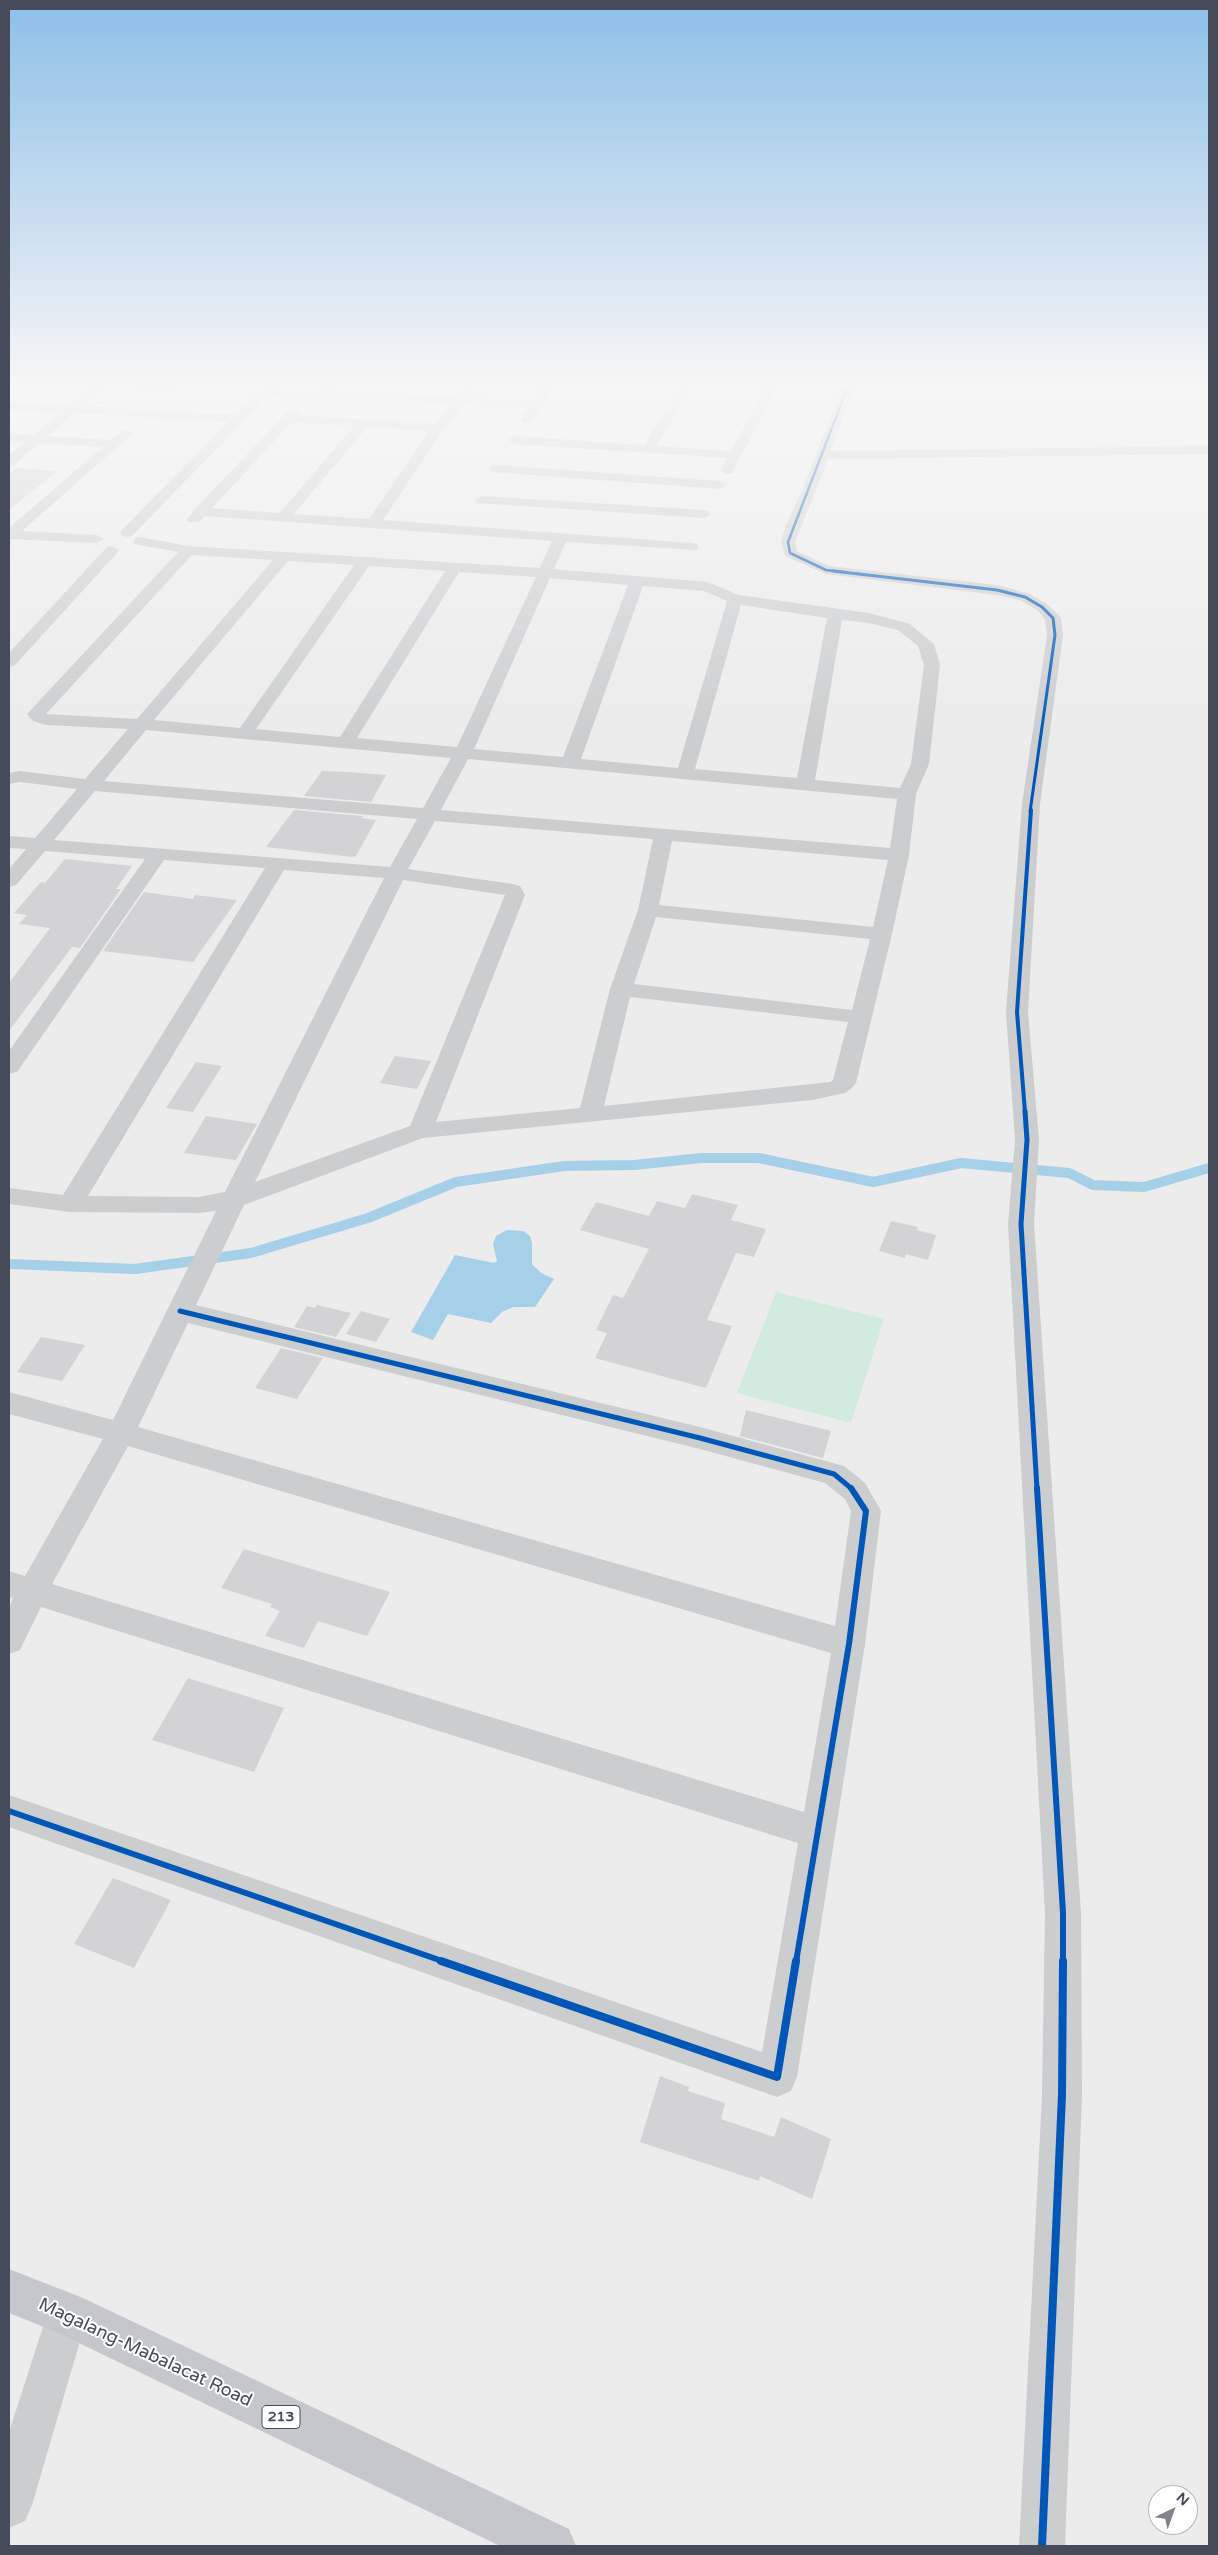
<!DOCTYPE html>
<html>
<head>
<meta charset="utf-8">
<style>
  body { margin:0 }
  #map { position:relative; width:1218px; height:2555px; overflow:hidden; background:#edecec; font-family:"Varela Round",sans-serif }
  canvas { display:block }
  .frame { position:absolute; inset:0; border:10px solid #454b58; pointer-events:none }
  .north { position:absolute; left:1148px; top:2485px; width:50px; height:50px; box-sizing:border-box; background:#fff; border:1px solid #b5b7bc; border-radius:50%; rotate:42deg; font-size:14px; font-weight:700; line-height:20px; text-align:center; color:#454b58 }
  .north::after { content:''; display:block; margin:auto; width:18px; height:22px; background:#80838c; clip-path:polygon(50% 0,100% 100%,50% 72%,0 100%) }
</style>
</head>
<body>
<div id="map">
<canvas width="1218" height="2555"></canvas>
<div class="frame"></div>
<div class="north">N</div>
</div>
<script>
const g = document.querySelector('canvas').getContext('2d');
g.lineJoin = 'round';
function fill(path, color) { g.fillStyle = color; g.fill(path, 'evenodd'); }
const poly = rows => new Path2D(rows.map(r => 'M' + r).join(''));
function stroke(path, color, width, dash) { g.strokeStyle = color; g.lineWidth = width; g.lineCap = dash ? 'butt' : 'round'; g.setLineDash(dash || []); g.stroke(path); }
function label(font, color, halo, rows, align = 'center') {
  g.font = font + ' "Varela Round",sans-serif'; g.lineWidth = 4; g.setLineDash([]); g.textBaseline = 'middle'; g.strokeStyle = halo; g.fillStyle = color; for (const [text, x, y, turn = 0] of rows) {
    g.save(); g.translate(x, y); g.rotate((+turn || 0) * Math.PI / 180); g.textAlign = isNaN(turn) ? turn : align; if (halo) g.strokeText(text, 0, 0); g.fillText(text, 0, 0); g.restore();
  }
}
const green = poly([
  [776,1292,884,1319,851,1423,737,1393]
]);
const water = poly([
  [507,1230,523,1231,530,1236,532,1243,532,1264,541,1273,554,1279,535,1307,513,1307,502,1312,491,1323,448,1314,433,1340,411,1332,455,1255,494,1263,497,1261,493,1244,496,1236]
]);
const stream = poly([
  [9,1264,135,1269,251,1253,368,1218,456,1182,564,1166,634,1165,701,1158,759,1158,873,1182,961,1163,1069,1173,1093,1185,1144,1187,1209,1168]
]);
const building = poly([
  [17,468,57,471,9,510,9,474],
  [322,771,348,772,386,775,371,802,304,796],
  [294,810,363,816,362,818,376,820,356,856,352,857,266,847],
  [65,859,132,866,116,889,121,889,80,948,72,947,9,1031,9,983,50,928,19,924,27,915,14,913,41,882,45,883],
  [144,892,193,899,195,895,237,900,193,962,103,951],
  [395,1056,431,1061,417,1089,380,1083],
  [196,1062,222,1066,193,1112,166,1108],
  [206,1116,257,1124,236,1160,184,1153],
  [692,1194,738,1205,731,1220,766,1229,754,1257,736,1253,707,1320,732,1326,706,1388,595,1358,607,1333,596,1330,613,1295,623,1298,649,1249,580,1230,596,1202,649,1216,657,1201,685,1208],
  [891,1221,918,1227,917,1230,936,1235,928,1260,906,1254,905,1258,879,1251],
  [317,1305,351,1313,336,1337,294,1327,307,1306,315,1308],
  [361,1311,390,1319,376,1342,346,1334],
  [41,1337,85,1345,62,1381,17,1372],
  [281,1348,323,1358,297,1399,255,1388],
  [746,1410,831,1431,823,1458,740,1436],
  [244,1549,308,1568,390,1592,367,1636,318,1621,304,1648,265,1636,280,1611,270,1607,272,1604,221,1588],
  [188,1678,284,1708,254,1772,152,1740],
  [113,1878,171,1900,134,1968,74,1944],
  [660,2076,689,2087,688,2091,725,2103,721,2119,774,2137,781,2117,831,2139,812,2199,760,2176,759,2181,640,2142]
]);
const minor = poly([
  [98,381,176,385,182,389,176,393,105,387,82,406,235,415,270,381,282,381,275,389,308,392,323,389,457,397,470,381,482,381,469,398,532,401,545,381,557,381,531,423,523,423,521,420,528,408,463,405,443,430,383,520,692,543,697,544,699,547,697,550,566,542,554,569,707,582,739,595,869,613,910,624,934,644,940,665,929,764,916,794,909,855,892,934,856,1083,852,1088,845,1093,812,1100,423,1138,244,1205,196,1305,700,1427,844,1466,865,1483,881,1511,865,1644,797,2077,791,2091,777,2097,9,1827,9,1795,762,2052,798,1843,41,1607,20,1650,9,1654,9,1608,13,1598,9,1597,9,1571,25,1576,103,1439,9,1414,9,1392,113,1420,216,1211,199,1213,70,1212,9,1204,9,1188,63,1195,265,868,164,860,17,1072,9,1074,9,1051,145,859,45,851,16,885,9,887,9,869,26,849,9,848,9,836,35,838,77,789,20,782,9,784,9,773,19,771,85,779,128,729,46,725,33,721,27,714,178,552,135,544,133,541,135,538,140,537,188,546,540,568,552,541,205,516,199,522,189,522,187,519,196,508,290,409,298,409,300,412,298,415,435,424,451,404,323,397,308,400,268,396,132,536,127,537,122,536,120,533,122,530,228,422,74,413,48,436,111,440,121,431,131,431,132,434,22,531,97,535,104,539,97,543,9,539,9,528,103,447,39,443,14,465,9,466,9,455,25,442,9,441,9,433,33,435,60,413,9,410,9,402,68,406,98,381],
  [292,422,354,426,280,513,212,508,292,422],
  [367,427,429,431,369,519,294,514,367,427],
  [192,555,273,560,137,719,46,714,192,555],
  [288,561,354,565,240,728,154,720,288,561],
  [369,566,445,571,340,737,256,729,369,566],
  [459,572,536,577,457,747,357,738,459,572],
  [550,578,628,585,563,757,474,749,550,578],
  [643,586,704,591,727,601,678,768,581,759,643,586],
  [741,605,827,618,797,778,695,769,741,605],
  [842,620,869,623,898,630,918,646,924,665,911,764,900,788,815,780,842,620],
  [146,730,451,758,423,808,104,781,146,730],
  [468,759,897,799,890,848,441,810,468,759],
  [95,791,417,819,390,867,54,840,95,791],
  [435,821,653,839,638,910,610,989,580,1108,436,1122,525,895,520,886,513,884,408,869,435,821],
  [672,841,888,860,873,927,659,905,672,841],
  [284,870,384,878,225,1192,199,1197,88,1196,284,870],
  [403,880,505,895,410,1126,255,1182,403,880],
  [656,917,870,939,852,1010,634,984,656,917],
  [630,997,848,1022,833,1080,830,1082,604,1106,630,997],
  [188,1323,700,1449,825,1483,845,1499,851,1511,835,1626,138,1427,188,1323],
  [128,1446,831,1653,804,1812,52,1584,128,1446],
  [672,381,768,383,769,381,781,381,732,473,727,474,720,470,727,458,514,444,508,440,514,436,644,445,682,385,672,381],
  [693,386,764,390,731,451,656,446,693,386],
  [844,381,856,381,831,451,1209,446,1209,454,828,459,795,542,797,551,829,566,997,585,1030,594,1047,604,1061,618,1063,635,1040,804,1028,1012,1039,1140,1034,1224,1081,1913,1082,2095,1065,2546,1019,2546,1042,2095,1045,1913,1008,1224,1015,1140,1006,1012,1022,804,1047,635,1045,619,1037,610,1020,600,997,595,826,574,785,556,781,542,786,525,804,486,844,381],
  [496,465,720,481,727,485,720,489,491,472,489,469,491,466,496,465],
  [482,496,704,510,711,514,704,518,477,503,475,500,482,496],
  [112,546,119,550,117,553,15,665,9,667,9,653,107,547,112,546],
  [67,2293,82,2299,88,2314,32,2505,25,2521,9,2528,9,2432,52,2299,67,2293]
]);
const primary = poly([
  [9,2269,83,2298,569,2529,576,2546,500,2546,54,2331,9,2313,9,2269]
]);
const cyclewayFar5 = poly([
  [844,572,826,570,790,553,788,542,850,381]
]);
const cyclewayFar4 = poly([
  [833,571,997,590,1025,597,1042,607,1053,618,1055,635,1030,812]
]);
const cyclewayFar3 = poly([
  [1025,1112,1017,1012,1031,810]
]);
const cyclewayFar2 = poly([
  [1025,1111,1027,1140,1021,1224,1037,1489],
  [180,1311,700,1438,834,1474,852,1489]
]);
const cyclewayFar1 = poly([
  [1037,1488,1063,1913,1063,1962],
  [9,1811,445,1962],
  [796,1962,849,1644,866,1511,851,1488]
]);
const cycleway = poly([
  [441,1961,777,2077,796,1961],
  [1042,2546,1062,2095,1063,1961]
]);
const shields = [
  [281,2417,38]
];
const shieldNames = [
  ["213",281,2417]
];
const nearStreetnames = [
  ["Magalang-Mabalacat Road",145,2353,25]
];
fill(green, '#d1ebdf');
fill(water, '#a6cfe8');
stroke(stream, '#a6cfe8', 10);
fill(building, '#d3d3d5');
fill(minor, '#cbcdcf');
fill(primary, '#c5c7cd');
stroke(cyclewayFar5, '#0057b8', 2.5);
stroke(cyclewayFar4, '#0057b8', 3);
stroke(cyclewayFar3, '#0057b8', 4);
stroke(cyclewayFar2, '#0057b8', 5);
stroke(cyclewayFar1, '#0057b8', 6);
stroke(cycleway, '#0057b8', 8);
const sky = g.createLinearGradient(0, 0, 0, 738);
sky.addColorStop(0, '#8dbfe8');
sky.addColorStop(0.52, '#f7f6f6');
sky.addColorStop(1, '#f7f6f600');
g.fillStyle = sky;
g.fillRect(0, 0, 1218, 738);
for (const [x, y, w] of shields) { const box = new Path2D(); box.roundRect(x - w / 2, y - 11.5, w, 23, 4); g.fillStyle = '#fff'; g.fill(box); stroke(box, '#454b58', 1); }
label('bold 14px', '#454b58', null, shieldNames);
label('18px', '#454b58', '#fff', nearStreetnames);
</script>
</body>
</html>
